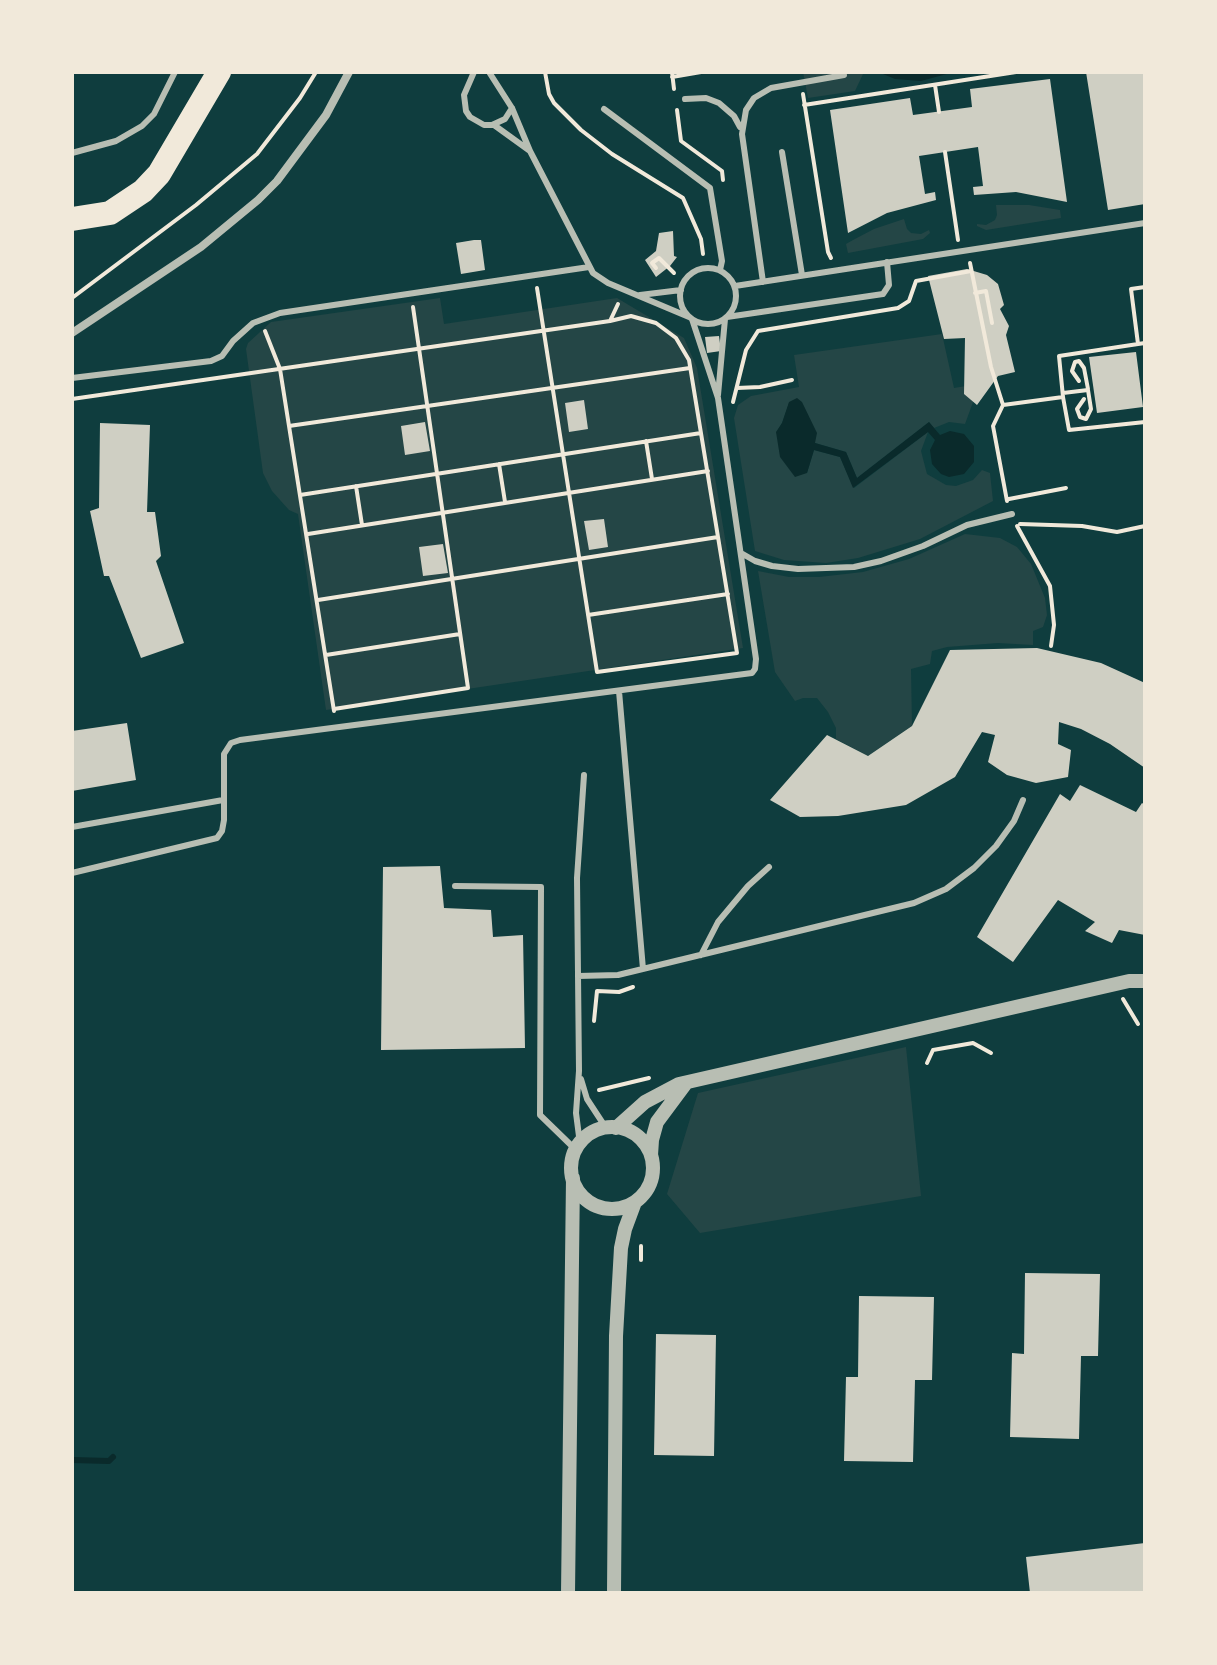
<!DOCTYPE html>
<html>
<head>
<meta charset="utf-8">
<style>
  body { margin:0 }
  #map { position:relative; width:1217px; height:1665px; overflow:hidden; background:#0f3d3e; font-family:Overpass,sans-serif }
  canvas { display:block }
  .frame { position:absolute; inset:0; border:74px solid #f1e9da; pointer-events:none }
</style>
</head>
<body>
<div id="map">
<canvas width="1217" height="1665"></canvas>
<div class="frame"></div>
</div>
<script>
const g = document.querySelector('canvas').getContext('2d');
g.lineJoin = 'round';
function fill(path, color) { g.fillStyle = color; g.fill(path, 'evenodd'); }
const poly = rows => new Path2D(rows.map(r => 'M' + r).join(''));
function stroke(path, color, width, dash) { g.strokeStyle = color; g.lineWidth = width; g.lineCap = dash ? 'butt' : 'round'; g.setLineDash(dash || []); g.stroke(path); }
const green = poly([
  [803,72,864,72,855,91,808,98],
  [996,205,1029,205,1060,210,1061,218,986,230,977,226,977,224,986,225,995,220,997,215],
  [904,219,907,229,911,233,921,234,929,230,930,233,923,239,848,253,846,244,853,240,874,229],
  [440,298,444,324,617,298,684,338,697,368,743,648,326,710,298,514,289,510,272,491,263,473,246,349,248,343,271,322],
  [942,334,954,388,966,386,976,394,965,424,949,422,934,428,929,422,857,478,846,452,815,443,789,403,782,423,777,432,807,473,814,450,840,457,854,488,928,432,921,451,927,474,946,485,956,486,973,480,982,470,990,473,993,501,920,539,858,558,826,563,784,560,755,551,734,418,738,405,751,396,799,387,794,355],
  [965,534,1000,538,1017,547,1031,564,1045,598,1047,615,1043,627,1033,631,1033,645,998,643,947,647,932,651,930,664,911,669,912,726,868,756,836,739,836,728,828,712,817,698,803,698,795,701,775,672,758,571,789,577,819,577,863,572,909,559],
  [906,1047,921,1196,700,1233,667,1194,698,1093]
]);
const water = poly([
  [878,72,954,72,921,81,895,79],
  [797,398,802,402,817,433,815,443,846,452,857,478,929,422,940,435,950,431,964,434,974,446,974,462,964,474,949,477,941,474,932,464,930,450,935,440,928,432,853,488,840,457,814,450,807,473,795,477,780,457,776,432,782,423,789,402]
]);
const stream = poly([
  [72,1460,109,1461,113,1457]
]);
const building = poly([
  [1086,72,1145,72,1145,204,1108,210],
  [1050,79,1067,202,1016,192,974,195,973,187,983,186,978,147,919,156,925,194,935,192,936,200,887,213,848,233,830,110,910,98,913,115,972,107,970,89],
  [673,231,674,256,677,257,670,266,656,277,645,260,656,251,659,233],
  [474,240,481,240,485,270,461,274,456,243],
  [967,269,987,275,998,284,1004,305,1000,309,1009,326,1006,335,1015,372,998,376,977,405,964,394,965,338,944,339,928,276],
  [719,336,721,351,707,353,705,337],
  [1136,352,1143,407,1097,413,1089,357],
  [584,400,588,429,569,432,565,403],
  [425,422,430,451,405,455,401,426],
  [100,423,150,425,147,512,155,512,161,556,156,561,184,643,141,658,109,576,104,576,90,511,99,508],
  [604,519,608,547,589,550,584,521],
  [443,544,448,573,423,576,419,547],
  [1037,648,1101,663,1145,683,1145,768,1110,744,1081,729,1059,722,1058,744,1071,750,1068,777,1036,783,1007,775,988,762,995,735,982,732,955,777,906,805,838,816,800,817,770,800,827,735,868,756,912,726,950,650],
  [127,723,136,780,72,791,72,731],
  [1080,785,1136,812,1142,803,1145,805,1145,935,1119,930,1112,943,1085,931,1095,922,1058,900,1013,962,977,937,1060,794,1070,801],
  [440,866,444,908,491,910,493,937,523,935,525,1048,381,1050,383,867],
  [1025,1273,1100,1274,1098,1356,1081,1356,1079,1439,1010,1437,1012,1353,1024,1354],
  [859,1296,934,1297,932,1380,915,1380,913,1462,844,1461,846,1377,858,1377],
  [656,1334,716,1335,714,1456,654,1455],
  [1145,1543,1145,1593,1030,1593,1026,1557]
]);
const path = poly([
  [545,72,549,94,554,103,581,130,612,154,683,198,701,239,703,254],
  [672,72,674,89],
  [672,77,701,72],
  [935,85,939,112],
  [803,94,828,252,831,258],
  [804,105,1016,72],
  [677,110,681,141,722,171,723,180],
  [945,152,958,240],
  [970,263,991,367,1003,405],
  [656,268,652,263,659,258,674,273],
  [1145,287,1131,289,1138,344,1145,343],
  [537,288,597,672,737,653,689,360,676,338,656,323,631,316,610,321],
  [975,293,986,291,992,323],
  [72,298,196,205,257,154,300,98,316,72],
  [265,331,280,369,334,711],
  [1079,381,1072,371,1075,362,1079,361,1084,368,1088,389],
  [737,388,760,387,792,380],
  [1063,393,1088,390,1091,409,1086,419,1080,417,1077,409,1084,399],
  [1063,397,1069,430,1145,422],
  [72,399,610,321,618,304],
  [733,402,746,350,758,331,898,308,909,301,916,281,971,271],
  [289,426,690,368],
  [646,441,652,479],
  [499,464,505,502],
  [356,486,362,525],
  [300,495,701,433],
  [1009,499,1066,488],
  [1007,501,993,426,1003,405,1063,397,1059,356,1138,344],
  [1020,524,1082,526,1117,532,1145,526],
  [1017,526,1050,586,1054,625,1051,646],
  [308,534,708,471],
  [318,600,718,537],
  [588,615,728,594],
  [326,655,460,634],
  [334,709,468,688,413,307],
  [1123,999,1138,1024],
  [594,1021,597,991,619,992,633,987],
  [927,1063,933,1050,973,1043,991,1053],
  [599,1090,649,1078],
  [641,1260,641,1246]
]);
const service = poly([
  [474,72,464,95,466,111,470,117,484,125,492,125,505,119,512,108],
  [489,72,512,108,530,151,593,273,608,283,689,317],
  [685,99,706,98,719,103,734,116,740,127],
  [604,109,710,188,722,261,720,270],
  [494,125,530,151],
  [782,152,802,275],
  [72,153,116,141,142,126,154,114,175,72],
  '680 296a28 28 0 1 1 56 0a28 28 0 1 1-56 0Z',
  [763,282,742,134,746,110,754,98,771,88,844,75],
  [735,286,1145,223],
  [640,295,681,290],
  [727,317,883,294,889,285,887,262],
  [72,378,211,361,222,356,233,341,253,323,280,313,589,267],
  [718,395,725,319],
  [741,553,755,561,772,566,798,569,854,567,881,561,923,546,967,525,1012,514],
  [619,691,643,969],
  [72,827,223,800],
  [72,873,217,838,222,831,224,820,224,754,231,743,240,740,752,673,755,669,756,659,718,398,692,319],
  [455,886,541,887,540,1115,576,1150],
  [701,955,718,922,748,886,769,867],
  [578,976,618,975,914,903,946,889,974,868,996,846,1014,821,1023,800],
  [581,1079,587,1099,606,1128],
  [580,1144,576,1113,579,1071,577,878,584,775]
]);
const minor = poly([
  [72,333,201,247,258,200,277,181,326,115,349,72]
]);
const tertiary = poly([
  '571 1168a41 41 0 1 1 82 0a41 41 0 1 1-82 0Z',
  [616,1128,645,1102,679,1084,1129,981,1145,981],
  [651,1155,652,1140,657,1122,686,1083],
  [568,1593,573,1178],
  [614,1593,616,1336,621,1248,625,1229,635,1202]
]);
const motorway = poly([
  [72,219,110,213,143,191,159,174,219,72]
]);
fill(green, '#244646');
fill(water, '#0a2a2b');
stroke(stream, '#0a2a2b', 6);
fill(building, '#cfcfc3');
stroke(path, '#f1e9da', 4);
stroke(service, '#b8beb3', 6);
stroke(minor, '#b8beb3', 8);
stroke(tertiary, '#b8beb3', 14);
stroke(motorway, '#f1e9da', 24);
</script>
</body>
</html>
